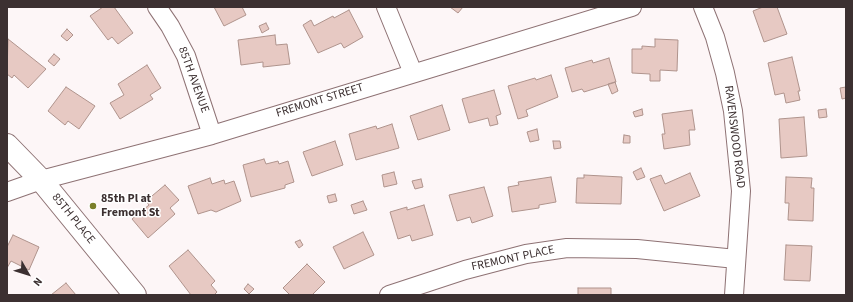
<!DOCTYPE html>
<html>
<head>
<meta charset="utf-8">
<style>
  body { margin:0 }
  #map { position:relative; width:853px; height:302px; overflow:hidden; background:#fdf6f7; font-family:"Source Sans 3",sans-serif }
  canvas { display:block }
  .frame { position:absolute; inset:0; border:8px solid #3c3031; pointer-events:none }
  .north { position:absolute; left:8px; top:254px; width:40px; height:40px; -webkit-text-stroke:3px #fff; paint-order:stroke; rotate:129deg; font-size:11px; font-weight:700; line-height:16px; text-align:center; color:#3c3031 }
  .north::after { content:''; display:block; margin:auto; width:14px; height:18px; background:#3c3031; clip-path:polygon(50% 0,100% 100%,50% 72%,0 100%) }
</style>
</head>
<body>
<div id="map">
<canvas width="853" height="302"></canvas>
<div class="frame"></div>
<div class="north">N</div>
</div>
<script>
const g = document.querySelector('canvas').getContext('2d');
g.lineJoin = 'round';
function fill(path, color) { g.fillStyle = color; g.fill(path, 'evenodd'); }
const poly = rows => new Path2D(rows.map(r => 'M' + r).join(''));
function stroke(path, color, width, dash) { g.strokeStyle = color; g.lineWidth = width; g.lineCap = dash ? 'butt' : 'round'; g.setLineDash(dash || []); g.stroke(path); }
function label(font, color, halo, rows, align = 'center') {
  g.font = font + ' "Source Sans 3",sans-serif'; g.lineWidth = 3; g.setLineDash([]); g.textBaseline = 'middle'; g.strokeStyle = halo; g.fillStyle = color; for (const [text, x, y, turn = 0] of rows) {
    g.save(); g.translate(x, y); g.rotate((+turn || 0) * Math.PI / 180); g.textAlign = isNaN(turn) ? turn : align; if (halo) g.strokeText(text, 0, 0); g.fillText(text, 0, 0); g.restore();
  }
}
const building = poly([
  [103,7,114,7,133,33,118,44,112,37,108,40,90,16,103,7],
  [214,7,242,7,246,15,224,26,214,7],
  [450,7,463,7,458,13,450,7],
  [763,7,777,7,787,34,764,42,753,11,763,7],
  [349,10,363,37,344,48,341,43,318,53,303,25,311,20,314,26,333,16,334,18,349,10],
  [266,23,269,29,262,33,259,26,266,23],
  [67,29,73,35,67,41,61,36,67,29],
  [275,35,276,45,287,44,290,64,263,67,263,62,241,65,238,40,275,35],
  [8,39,46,69,28,88,14,75,12,78,7,74,8,39],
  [655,39,678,40,677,71,660,70,660,81,650,81,650,74,632,73,632,49,642,49,642,46,655,47,655,39],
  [54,54,60,59,54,66,48,61,54,54],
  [792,57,800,91,798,91,800,100,786,103,784,93,775,95,768,63,792,57],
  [609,58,616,82,584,92,582,89,572,92,565,68,592,60,593,63,609,58],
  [147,65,161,88,150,95,153,99,120,119,110,103,124,95,118,84,147,65],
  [551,75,558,97,526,110,528,116,518,119,508,86,535,78,536,80,551,75],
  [615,82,618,91,612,94,608,84,615,82],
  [66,87,95,106,79,129,68,121,65,125,48,111,66,87],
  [846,87,846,98,842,99,840,88,846,87],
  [494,90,501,114,496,116,498,124,490,126,488,118,469,123,462,99,494,90],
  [442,105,450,130,418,140,410,116,442,105],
  [642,109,643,115,635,117,633,112,642,109],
  [826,109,827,117,819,118,818,110,826,109],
  [692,110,695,130,689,130,690,145,664,149,662,134,665,134,662,114,692,110],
  [804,117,807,156,781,158,779,119,804,117],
  [392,124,399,148,356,160,349,134,376,126,377,129,392,124],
  [537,129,539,140,530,142,527,132,537,129],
  [624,135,630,136,630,143,623,143,624,135],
  [335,141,343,165,312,176,303,152,335,141],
  [553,141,560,141,561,148,554,149,553,141],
  [264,159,266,164,278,161,279,164,288,161,294,182,285,185,285,188,251,197,243,165,264,159],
  [641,168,645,177,637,180,633,172,641,168],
  [394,172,397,184,384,187,382,175,394,172],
  [690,173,700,196,664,211,650,179,661,175,665,184,690,173],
  [584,175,622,177,621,204,576,203,577,178,584,178,584,175],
  [551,177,556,202,539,205,539,208,512,212,508,187,519,185,518,182,551,177],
  [786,177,812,178,811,188,814,188,813,221,788,220,789,203,785,203,786,177],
  [210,178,212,184,224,180,225,184,234,181,241,201,216,212,211,210,198,214,188,186,210,178],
  [421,179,423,187,415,189,412,181,421,179],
  [165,185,179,200,170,208,175,214,148,238,132,219,149,205,146,201,165,185],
  [484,187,493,216,472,223,470,217,457,221,449,195,484,187],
  [335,194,337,201,329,203,327,196,335,194],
  [363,201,367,210,354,214,351,205,363,201],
  [424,205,433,235,412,241,410,235,398,239,390,212,407,207,407,210,424,205],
  [363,232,374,255,344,269,333,247,363,232],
  [13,235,39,247,29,270,11,261,7,268,7,247,13,235],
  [300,240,303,245,299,248,295,242,300,240],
  [786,245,812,246,810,281,784,280,786,245],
  [188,250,215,281,211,285,217,292,214,295,191,295,169,266,188,250],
  [307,264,325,282,312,295,290,295,283,288,307,264],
  [66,283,76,295,51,295,66,283],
  [248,284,254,289,249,294,244,289,248,284],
  [578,288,611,288,611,295,578,295,578,288]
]);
const minor = poly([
  [157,7,170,26,186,56,212,135],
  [386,7,413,73],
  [703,7,715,37,725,73,733,111,741,191,734,295],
  [7,192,41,180,212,135,632,7],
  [389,295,465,270,526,254,567,248,637,249,736,259]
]);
const tertiary = poly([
  [7,145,41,180,135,295]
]);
const markers = [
  [93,206,4,"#7a7f29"]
];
const streetNames = [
  ["85TH AVENUE",193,80,70],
  ["FREMONT STREET",320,101,-17],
  ["RAVENSWOOD ROAD",734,137,83],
  ["85TH PLACE",73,219,51],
  ["FREMONT PLACE",513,259,-12]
];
const poiNames = [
  ["85th Pl at",101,199],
  ["Fremont St",101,213]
];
fill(building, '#e7c9c3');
stroke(building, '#af938c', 1);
stroke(minor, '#8e7274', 20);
stroke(tertiary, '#8e7274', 24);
stroke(minor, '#fff', 18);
stroke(tertiary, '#fff', 22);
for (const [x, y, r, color] of markers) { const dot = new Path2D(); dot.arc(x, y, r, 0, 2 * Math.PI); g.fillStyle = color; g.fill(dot); stroke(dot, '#fff', 1.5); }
label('12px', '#3c3031', '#fff', streetNames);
label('bold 12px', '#3c3031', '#fff', poiNames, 'left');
</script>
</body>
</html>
